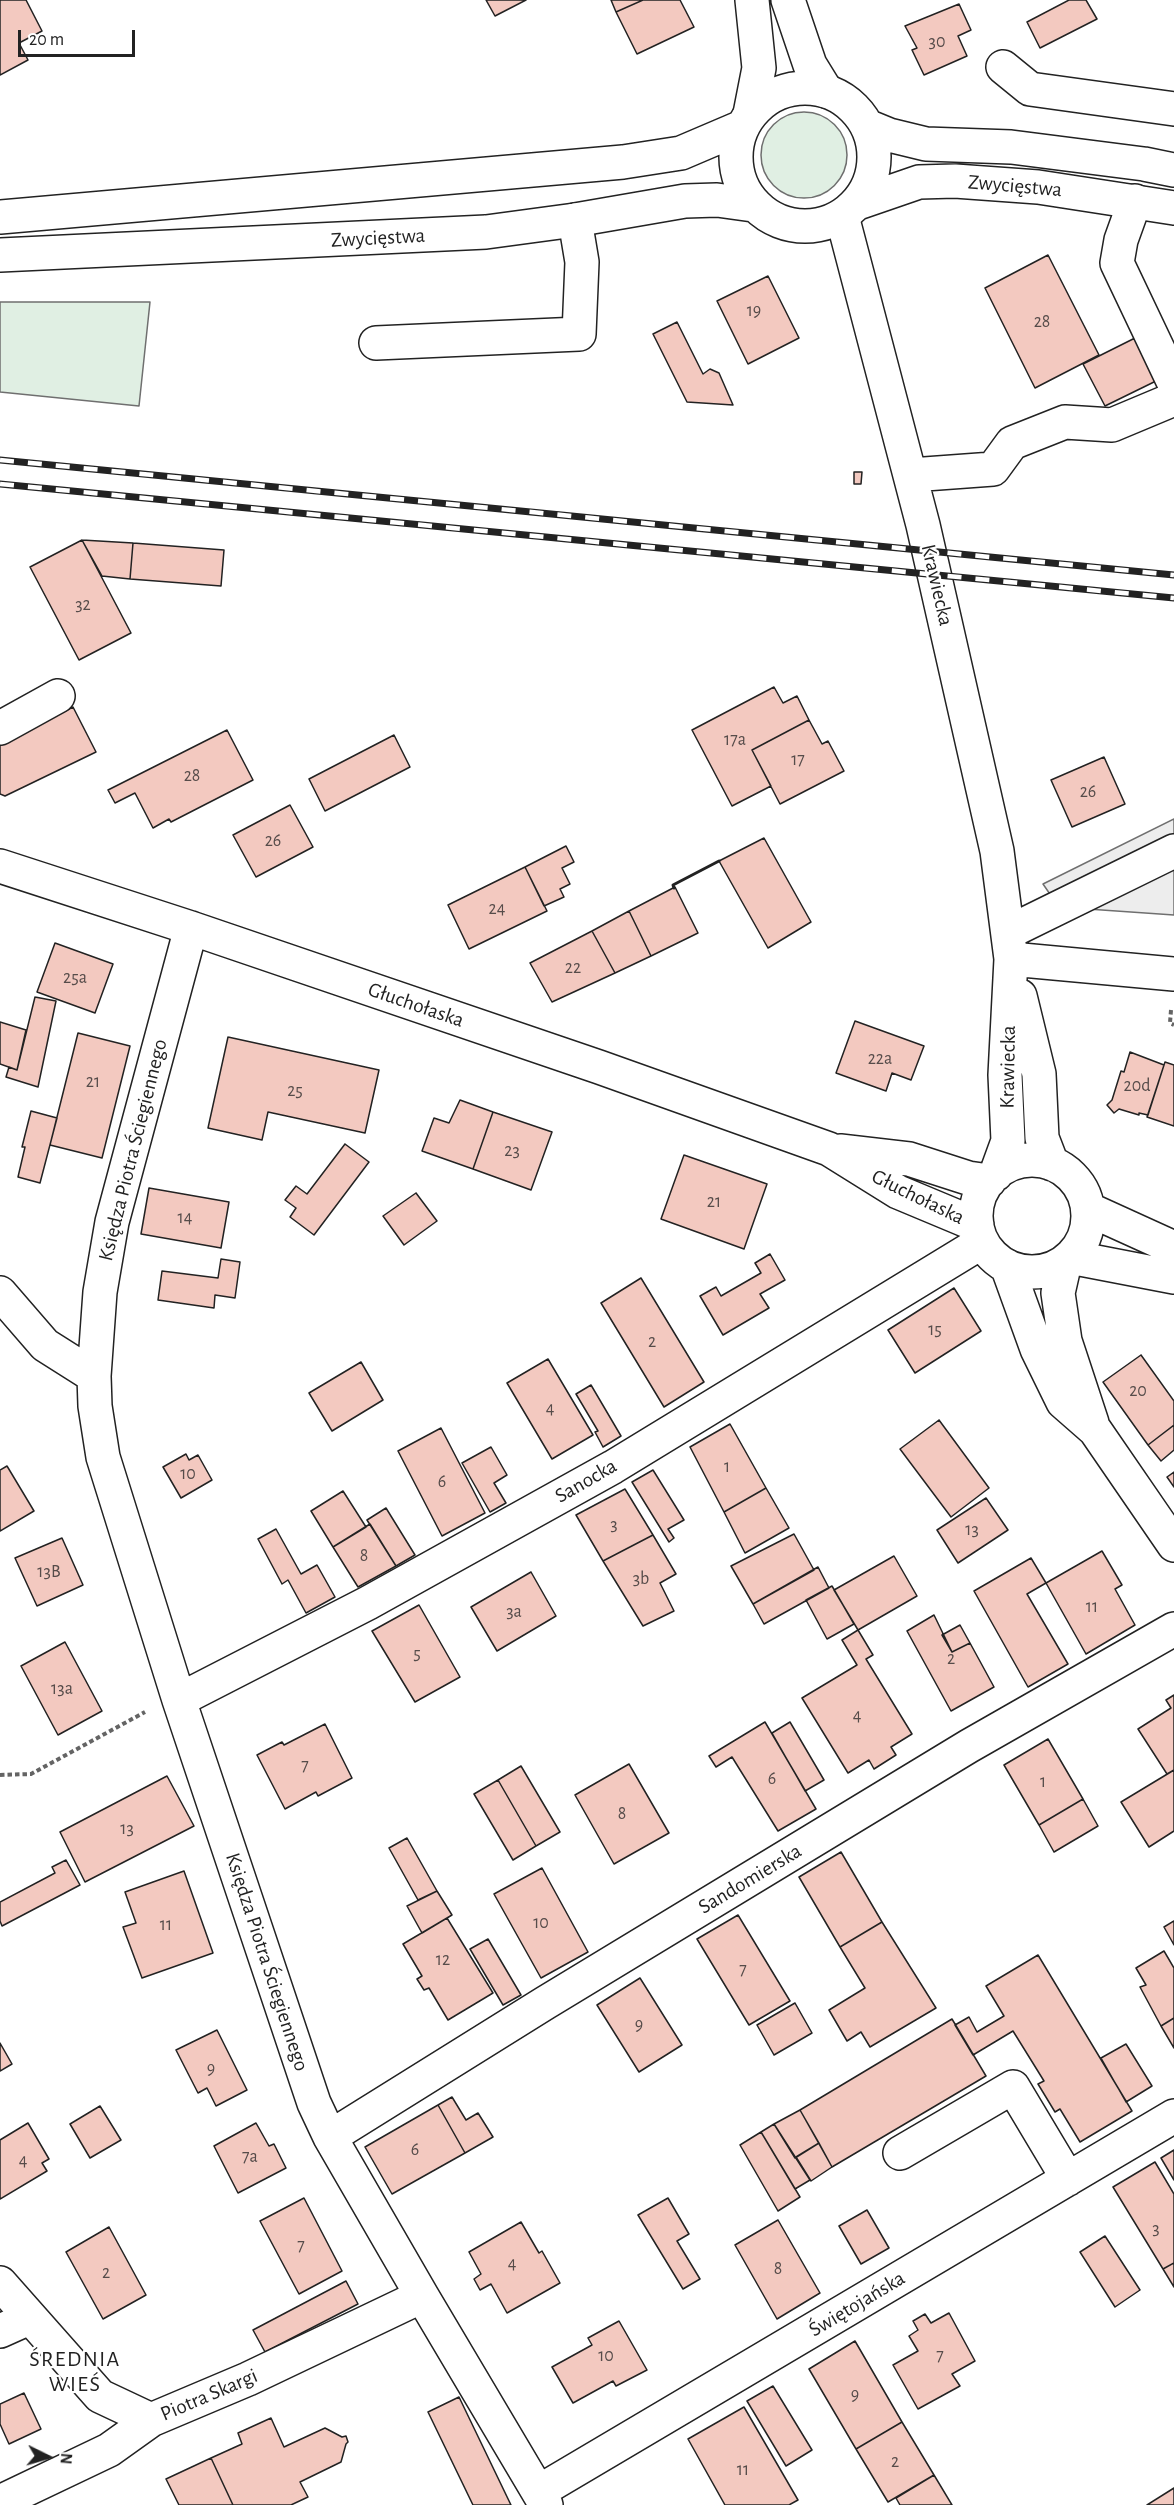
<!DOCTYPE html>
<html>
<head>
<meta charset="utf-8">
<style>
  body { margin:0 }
  #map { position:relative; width:1174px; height:2505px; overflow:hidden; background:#fff; font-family:"Alegreya Sans",sans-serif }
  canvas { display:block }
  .north { position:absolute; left:18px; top:2427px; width:60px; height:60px; -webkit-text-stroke:4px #fff; paint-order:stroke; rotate:95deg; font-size:16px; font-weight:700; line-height:24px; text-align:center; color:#222 }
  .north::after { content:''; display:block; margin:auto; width:21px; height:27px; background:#222; clip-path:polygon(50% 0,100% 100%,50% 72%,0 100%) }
  .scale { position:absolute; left:18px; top:30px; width:117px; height:27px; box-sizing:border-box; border:3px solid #222; border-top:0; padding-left:8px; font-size:18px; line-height:21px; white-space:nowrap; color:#222; -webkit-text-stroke:4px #fff; paint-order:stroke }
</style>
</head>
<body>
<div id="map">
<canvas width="1174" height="2505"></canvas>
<div class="north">N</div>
<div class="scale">20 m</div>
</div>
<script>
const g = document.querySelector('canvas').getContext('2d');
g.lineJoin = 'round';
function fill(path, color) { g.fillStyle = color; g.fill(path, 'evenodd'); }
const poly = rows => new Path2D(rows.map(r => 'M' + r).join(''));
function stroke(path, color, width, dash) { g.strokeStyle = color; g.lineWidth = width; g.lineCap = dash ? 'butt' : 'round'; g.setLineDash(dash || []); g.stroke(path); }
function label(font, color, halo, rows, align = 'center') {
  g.font = font + ' "Alegreya Sans",sans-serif'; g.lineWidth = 4.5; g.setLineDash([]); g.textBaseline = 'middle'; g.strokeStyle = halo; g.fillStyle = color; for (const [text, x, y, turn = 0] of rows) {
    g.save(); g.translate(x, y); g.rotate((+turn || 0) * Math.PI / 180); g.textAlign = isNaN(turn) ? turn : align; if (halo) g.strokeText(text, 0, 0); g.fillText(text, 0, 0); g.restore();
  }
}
const green = poly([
  '761 155a43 43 0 1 1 86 0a43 43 0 1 1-86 0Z',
  [0,302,150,302,139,406,0,392,0,302]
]);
const parking = poly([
  [1174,819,1174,915,1073,908,1054,900,1043,884,1174,819]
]);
const building = poly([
  [0,0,26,0,42,31,19,43,28,60,0,75,0,0],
  [486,0,526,0,495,16,486,0],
  [611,0,643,0,616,12,611,0],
  [643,0,680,0,694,27,637,54,616,12,643,0],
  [1069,0,1086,0,1097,19,1040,48,1027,22,1069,0],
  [959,4,971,30,958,36,967,56,924,75,912,50,917,48,905,26,959,4],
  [1048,255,1099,355,1035,388,985,288,1048,255],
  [768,276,799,338,748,364,717,301,768,276],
  [677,322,703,374,710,369,719,373,733,405,687,402,653,334,677,322],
  [1135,338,1156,381,1105,406,1083,364,1135,338],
  [854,472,862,472,861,484,854,484,854,472],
  [82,540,131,633,79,660,30,567,82,540],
  [82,540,133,543,130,579,102,576,82,540],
  [133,543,224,550,221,586,130,579,133,543],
  [774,687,783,703,797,696,809,720,752,750,771,786,732,806,692,730,774,687],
  [73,707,96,752,5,796,0,794,0,744,73,707],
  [809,720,822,744,828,741,844,771,780,804,752,750,809,720],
  [227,730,253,780,171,822,169,819,153,828,135,793,115,803,108,790,227,730],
  [394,735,410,767,325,811,309,779,394,735],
  [1104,757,1125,804,1072,827,1051,780,1104,757],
  [290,805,313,847,256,877,233,835,290,805],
  [764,838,811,922,768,948,719,861,764,838],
  [566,846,574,862,562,868,570,884,560,889,564,897,544,906,525,867,566,846],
  [525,867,547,911,469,949,448,905,525,867],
  [675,887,698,933,651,956,629,911,675,887],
  [629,911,651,956,615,973,592,931,629,911],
  [592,931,615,973,552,1002,530,963,592,931],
  [55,943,113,964,95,1013,37,992,55,943],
  [35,997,56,1001,38,1087,6,1077,9,1067,17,1070,35,997],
  [855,1021,924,1046,911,1080,892,1073,886,1091,836,1073,855,1021],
  [0,1022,26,1030,17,1070,0,1064,0,1022],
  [78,1033,130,1046,102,1158,50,1145,78,1033],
  [228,1037,379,1070,365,1133,268,1112,262,1140,208,1128,228,1037],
  [1130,1052,1164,1065,1148,1115,1139,1113,1139,1115,1119,1109,1114,1113,1107,1105,1112,1100,1121,1071,1124,1072,1130,1052],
  [1165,1062,1174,1065,1174,1126,1147,1117,1165,1062],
  [460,1100,493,1112,473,1169,422,1151,434,1118,449,1123,460,1100],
  [31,1111,57,1118,40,1183,18,1177,25,1147,22,1147,31,1111],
  [493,1112,552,1132,531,1190,473,1169,493,1112],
  [345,1144,369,1162,314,1235,290,1217,296,1208,285,1200,296,1186,307,1194,345,1144],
  [684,1155,767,1184,744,1249,661,1219,684,1155],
  [149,1188,229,1202,221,1248,141,1234,149,1188],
  [416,1193,437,1221,404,1245,383,1216,416,1193],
  [770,1254,785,1280,760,1294,769,1308,723,1335,700,1296,716,1287,721,1296,761,1273,755,1263,770,1254],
  [221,1259,240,1262,235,1298,215,1295,214,1308,158,1300,162,1271,218,1278,221,1259],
  [641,1278,704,1382,664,1407,601,1303,641,1278],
  [954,1288,981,1331,915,1373,888,1330,954,1288],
  [1141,1355,1174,1401,1174,1425,1148,1445,1103,1382,1141,1355],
  [548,1359,593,1435,552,1459,507,1383,548,1359],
  [361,1362,383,1400,332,1431,309,1393,361,1362],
  [591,1385,621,1436,603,1447,595,1432,598,1431,576,1394,591,1385],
  [939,1420,989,1488,951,1517,900,1449,939,1420],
  [730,1424,766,1488,724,1512,690,1447,730,1424],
  [1174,1425,1174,1450,1161,1461,1148,1445,1174,1425],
  [441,1428,485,1513,442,1536,398,1451,441,1428],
  [491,1447,507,1475,494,1483,506,1503,490,1512,462,1463,491,1447],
  [186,1454,189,1460,198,1455,212,1480,181,1498,163,1467,186,1454],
  [7,1466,34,1511,0,1531,0,1470,7,1466],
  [653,1470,684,1520,668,1529,674,1538,669,1542,632,1482,653,1470],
  [1174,1472,1174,1487,1167,1477,1174,1472],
  [766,1488,789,1528,745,1553,724,1512,766,1488],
  [625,1489,653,1535,603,1561,576,1515,625,1489],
  [343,1491,366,1527,333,1547,311,1511,343,1491],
  [986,1498,1008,1530,958,1563,937,1530,986,1498],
  [386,1508,415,1555,396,1566,367,1520,386,1508],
  [370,1524,396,1566,358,1587,333,1547,370,1524],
  [276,1529,301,1574,317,1565,335,1597,306,1613,288,1580,282,1584,258,1539,276,1529],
  [794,1534,814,1570,753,1604,731,1566,794,1534],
  [653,1535,676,1574,660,1583,674,1611,643,1626,603,1561,653,1535],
  [62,1538,83,1585,37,1606,15,1558,62,1538],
  [1102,1551,1122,1585,1115,1589,1135,1625,1086,1654,1046,1583,1102,1551],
  [894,1556,917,1596,858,1630,834,1590,894,1556],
  [1031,1558,1046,1583,1027,1594,1068,1664,1028,1687,974,1591,1031,1558],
  [818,1567,829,1588,764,1624,753,1604,818,1567],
  [531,1572,556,1616,497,1651,471,1607,531,1572],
  [832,1586,854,1624,827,1639,806,1600,832,1586],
  [419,1605,460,1677,415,1702,372,1631,419,1605],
  [934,1615,952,1652,970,1643,994,1687,951,1711,907,1631,934,1615],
  [960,1625,970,1643,952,1652,942,1635,960,1625],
  [858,1630,873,1655,866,1659,912,1734,891,1747,896,1755,874,1769,869,1760,848,1773,802,1698,857,1665,842,1640,858,1630],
  [65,1642,102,1711,58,1735,21,1666,65,1642],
  [1174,1695,1174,1770,1167,1774,1138,1729,1171,1708,1166,1700,1174,1695],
  [765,1722,816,1809,778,1831,732,1757,716,1767,709,1756,765,1722],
  [790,1722,824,1780,805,1791,772,1733,790,1722],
  [325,1724,352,1778,318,1796,316,1792,285,1809,257,1755,282,1742,284,1745,325,1724],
  [1048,1739,1083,1799,1039,1825,1004,1765,1048,1739],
  [629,1764,669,1833,614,1864,575,1795,629,1764],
  [521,1766,560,1832,536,1846,498,1780,521,1766],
  [1174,1770,1174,1831,1149,1847,1121,1802,1174,1770],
  [167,1776,194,1826,85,1882,60,1832,167,1776],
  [498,1780,536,1846,513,1860,474,1794,498,1780],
  [1083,1799,1098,1826,1054,1852,1039,1825,1083,1799],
  [407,1838,437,1891,418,1900,389,1848,407,1838],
  [841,1852,882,1922,840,1947,799,1877,841,1852],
  [66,1860,80,1885,2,1926,0,1921,0,1902,55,1873,52,1867,66,1860],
  [542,1868,588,1952,541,1978,494,1894,542,1868],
  [184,1871,213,1953,142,1978,123,1927,136,1923,125,1892,184,1871],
  [437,1891,452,1915,422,1933,407,1906,437,1891],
  [738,1915,790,2001,749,2025,697,1939,738,1915],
  [447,1918,493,1993,448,2020,429,1988,424,1990,417,1979,422,1976,403,1944,447,1918],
  [1174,1921,1174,1945,1164,1927,1174,1921],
  [882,1922,936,2008,870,2047,861,2032,847,2041,829,2010,865,1988,840,1947,882,1922],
  [488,1939,521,1995,503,2005,470,1949,488,1939],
  [1164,1951,1174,1968,1174,2018,1161,2026,1140,1987,1146,1985,1136,1968,1164,1951],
  [1038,1955,1132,2111,1080,2142,1060,2109,1055,2112,1038,2084,1044,2081,1013,2031,973,2055,955,2025,969,2017,977,2032,1004,2016,986,1986,1038,1955],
  [640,1978,682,2045,639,2072,597,2005,640,1978],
  [795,2003,812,2033,774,2055,757,2025,795,2003],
  [1174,2018,1174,2048,1161,2026,1174,2018],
  [952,2019,986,2076,832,2167,800,2110,952,2019],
  [217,2030,247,2090,216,2106,207,2088,198,2093,176,2050,217,2030],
  [0,2043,12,2064,0,2071,0,2043],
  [1126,2044,1152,2086,1126,2102,1101,2058,1126,2044],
  [452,2097,466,2120,478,2113,493,2137,465,2153,438,2105,452,2097],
  [438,2105,465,2153,392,2194,365,2147,438,2105],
  [100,2106,121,2140,90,2158,70,2124,100,2106],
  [800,2110,819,2143,795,2158,774,2124,800,2110],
  [28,2123,49,2159,42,2163,47,2171,0,2199,0,2140,28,2123],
  [256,2123,269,2146,274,2144,286,2168,238,2193,214,2146,256,2123],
  [774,2124,810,2180,795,2189,761,2132,774,2124],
  [761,2132,800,2197,778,2211,740,2145,761,2132],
  [819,2143,832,2167,811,2181,796,2157,819,2143],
  [1174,2150,1174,2180,1161,2158,1174,2150],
  [1155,2162,1174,2194,1174,2263,1163,2269,1113,2187,1155,2162],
  [304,2198,342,2271,299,2294,260,2221,304,2198],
  [668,2198,689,2234,677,2241,700,2279,683,2289,638,2215,668,2198],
  [867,2210,889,2248,861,2264,839,2226,867,2210],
  [778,2220,820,2293,777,2319,735,2245,778,2220],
  [521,2222,539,2253,542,2251,560,2283,507,2313,491,2284,480,2290,474,2279,481,2274,469,2252,521,2222],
  [109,2227,146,2295,103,2319,66,2252,109,2227],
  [1105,2236,1140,2290,1115,2307,1080,2252,1105,2236],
  [1174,2263,1174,2287,1163,2269,1174,2263],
  [346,2281,358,2304,265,2352,253,2330,346,2281],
  [949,2313,975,2361,952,2374,960,2386,918,2409,893,2365,918,2351,909,2336,918,2330,913,2321,925,2314,931,2323,949,2313],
  [619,2321,647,2370,616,2386,613,2381,573,2403,552,2367,592,2345,588,2338,619,2321],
  [855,2341,902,2422,856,2449,809,2369,855,2341],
  [773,2386,812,2450,786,2466,747,2401,773,2386],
  [24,2393,41,2429,9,2444,0,2424,0,2404,24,2393],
  [459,2397,511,2505,473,2505,428,2412,459,2397],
  [744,2407,798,2500,789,2505,725,2505,688,2439,744,2407],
  [271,2418,284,2447,325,2428,342,2437,346,2436,348,2442,346,2444,341,2462,300,2482,308,2497,291,2505,233,2505,211,2458,242,2444,238,2433,271,2418],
  [902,2422,934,2475,888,2502,856,2449,902,2422],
  [211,2458,233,2505,179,2505,166,2479,211,2458],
  [934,2475,952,2505,900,2505,896,2498,934,2475],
  [1174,2488,1174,2505,1147,2505,1174,2488]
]);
const path = poly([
  [1171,1010,1170,1023,1174,1025],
  [0,1775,31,1774,145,1712]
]);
const minor = poly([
  [788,0,810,65,826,91],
  [1003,67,1030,89,1174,109],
  [750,114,759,68,752,0],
  [1135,201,1121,240,1117,263,1174,383],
  [842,216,923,525,997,851,1011,959,1005,1075,1008,1141,996,1174],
  [376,343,579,334,582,262,575,220],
  [911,475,993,469,1012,443,1065,422,1112,425,1174,399],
  [0,728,58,696],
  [0,866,191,928,599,1067,829,1149,898,1192,977,1225],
  [191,928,112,1222,100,1292,94,1376,95,1406,103,1457,179,1700,314,2103,330,2137,422,2296,546,2505],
  [1009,932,1174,851],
  [1011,959,1174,974],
  [1020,996,1039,1074,1042,1138,1052,1164],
  [840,1151,909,1159,968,1178,989,1181],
  '976 1216a56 56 0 1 1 112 0a56 56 0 1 1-112 0Z',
  [1088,1209,1174,1248],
  [1070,1257,1174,1277],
  [1065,1262,1058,1293,1065,1341,1092,1423],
  [1007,1266,1037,1349,1063,1402,1095,1430,1174,1545],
  [0,1293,45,1345,94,1376],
  [179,1700,368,1603,613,1467,982,1242],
  [330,2137,545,2003,969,1746,1174,1629],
  [900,2153,1013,2087,1068,2179],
  [0,2283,100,2396,151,2420],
  [0,2331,29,2318],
  [540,2491,1174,2116],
  [0,2502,109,2450,151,2420,248,2379,422,2296]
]);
const major = poly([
  '736 157a69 69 0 1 1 138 0a69 69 0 1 1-138 0Z',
  [867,126,889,135,926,144,1011,147,1144,164,1174,170],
  [858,203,919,182,955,181,1038,187,1174,208],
  [0,217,623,162,681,153,742,127],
  [0,255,486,232,575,220,685,201,717,200,753,205]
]);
const rail = poly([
  [0,460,1174,575],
  [0,484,1174,598]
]);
const wall = poly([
  [674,888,673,885,719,861]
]);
const numberNames = [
  ["30",937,42],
  ["19",754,311],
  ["28",1042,322],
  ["32",83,605],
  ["17a",735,740],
  ["17",798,760],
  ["28",192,776],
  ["26",1088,792],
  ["26",273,841],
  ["24",497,909],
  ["22",573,968],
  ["25a",75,978],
  ["22a",880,1059],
  ["21",93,1082],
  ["20d",1137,1086],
  ["25",295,1091],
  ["23",512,1151],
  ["21",714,1202],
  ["14",185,1218],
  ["15",935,1330],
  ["2",652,1342],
  ["20",1138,1391],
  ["4",550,1409],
  ["1",727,1467],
  ["10",188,1474],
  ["6",442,1482],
  ["3",614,1525],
  ["13",972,1530],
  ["8",364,1556],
  ["13B",49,1572],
  ["3b",641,1579],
  ["11",1092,1607],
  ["3a",514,1612],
  ["5",417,1654],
  ["2",951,1659],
  ["13a",62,1689],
  ["4",857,1716],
  ["7",305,1766],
  ["6",772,1779],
  ["1",1043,1782],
  ["8",622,1814],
  ["13",127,1829],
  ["10",541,1923],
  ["11",166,1925],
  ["12",443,1960],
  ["7",743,1970],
  ["9",639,2025],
  ["9",211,2069],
  ["6",415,2150],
  ["7a",250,2157],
  ["4",23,2161],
  ["3",1156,2229],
  ["7",301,2246],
  ["4",512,2264],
  ["8",778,2269],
  ["2",106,2273],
  ["10",606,2356],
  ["7",940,2356],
  ["9",855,2395],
  ["2",895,2462],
  ["11",743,2470]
];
const streetNames = [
  ["Zwycięstwa",1015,186,5],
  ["Zwycięstwa",378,238,-3],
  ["Krawiecka",937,585,77],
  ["Głuchołaska",416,1005,19],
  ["Krawiecka",1008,1067,-89],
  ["Księdza Piotra Ściegiennego",133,1150,-76],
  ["Głuchołaska",918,1197,26],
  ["Sanocka",586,1481,-30],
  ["Sandomierska",750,1879,-31],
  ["Księdza Piotra Ściegiennego",267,1962,72],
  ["Świętojańska",857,2304,-31],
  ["Piotra Skargi",209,2395,-23]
];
const neighbourhoodNames = [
  ["ŚREDNIA",75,2359],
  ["WIEŚ",75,2384]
];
fill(green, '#e0efe3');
stroke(green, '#6f6f6f', 1.5);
fill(parking, '#ededed');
stroke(parking, '#6f6f6f', 1.5);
fill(building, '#f3c9c0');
stroke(building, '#222', 1.5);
stroke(minor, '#222', 36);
stroke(major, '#222', 36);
stroke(path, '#646464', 4, [4.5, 3]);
stroke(minor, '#fff', 33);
stroke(major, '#fff', 33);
stroke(rail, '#222', 7);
stroke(rail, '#fff', 4.5, [14]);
stroke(wall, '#222', 3);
label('18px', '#564c4a', null, numberNames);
label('21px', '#222', '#fff', streetNames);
g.letterSpacing = '1.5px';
label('22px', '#222', '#fff', neighbourhoodNames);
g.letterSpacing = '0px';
</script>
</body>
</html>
